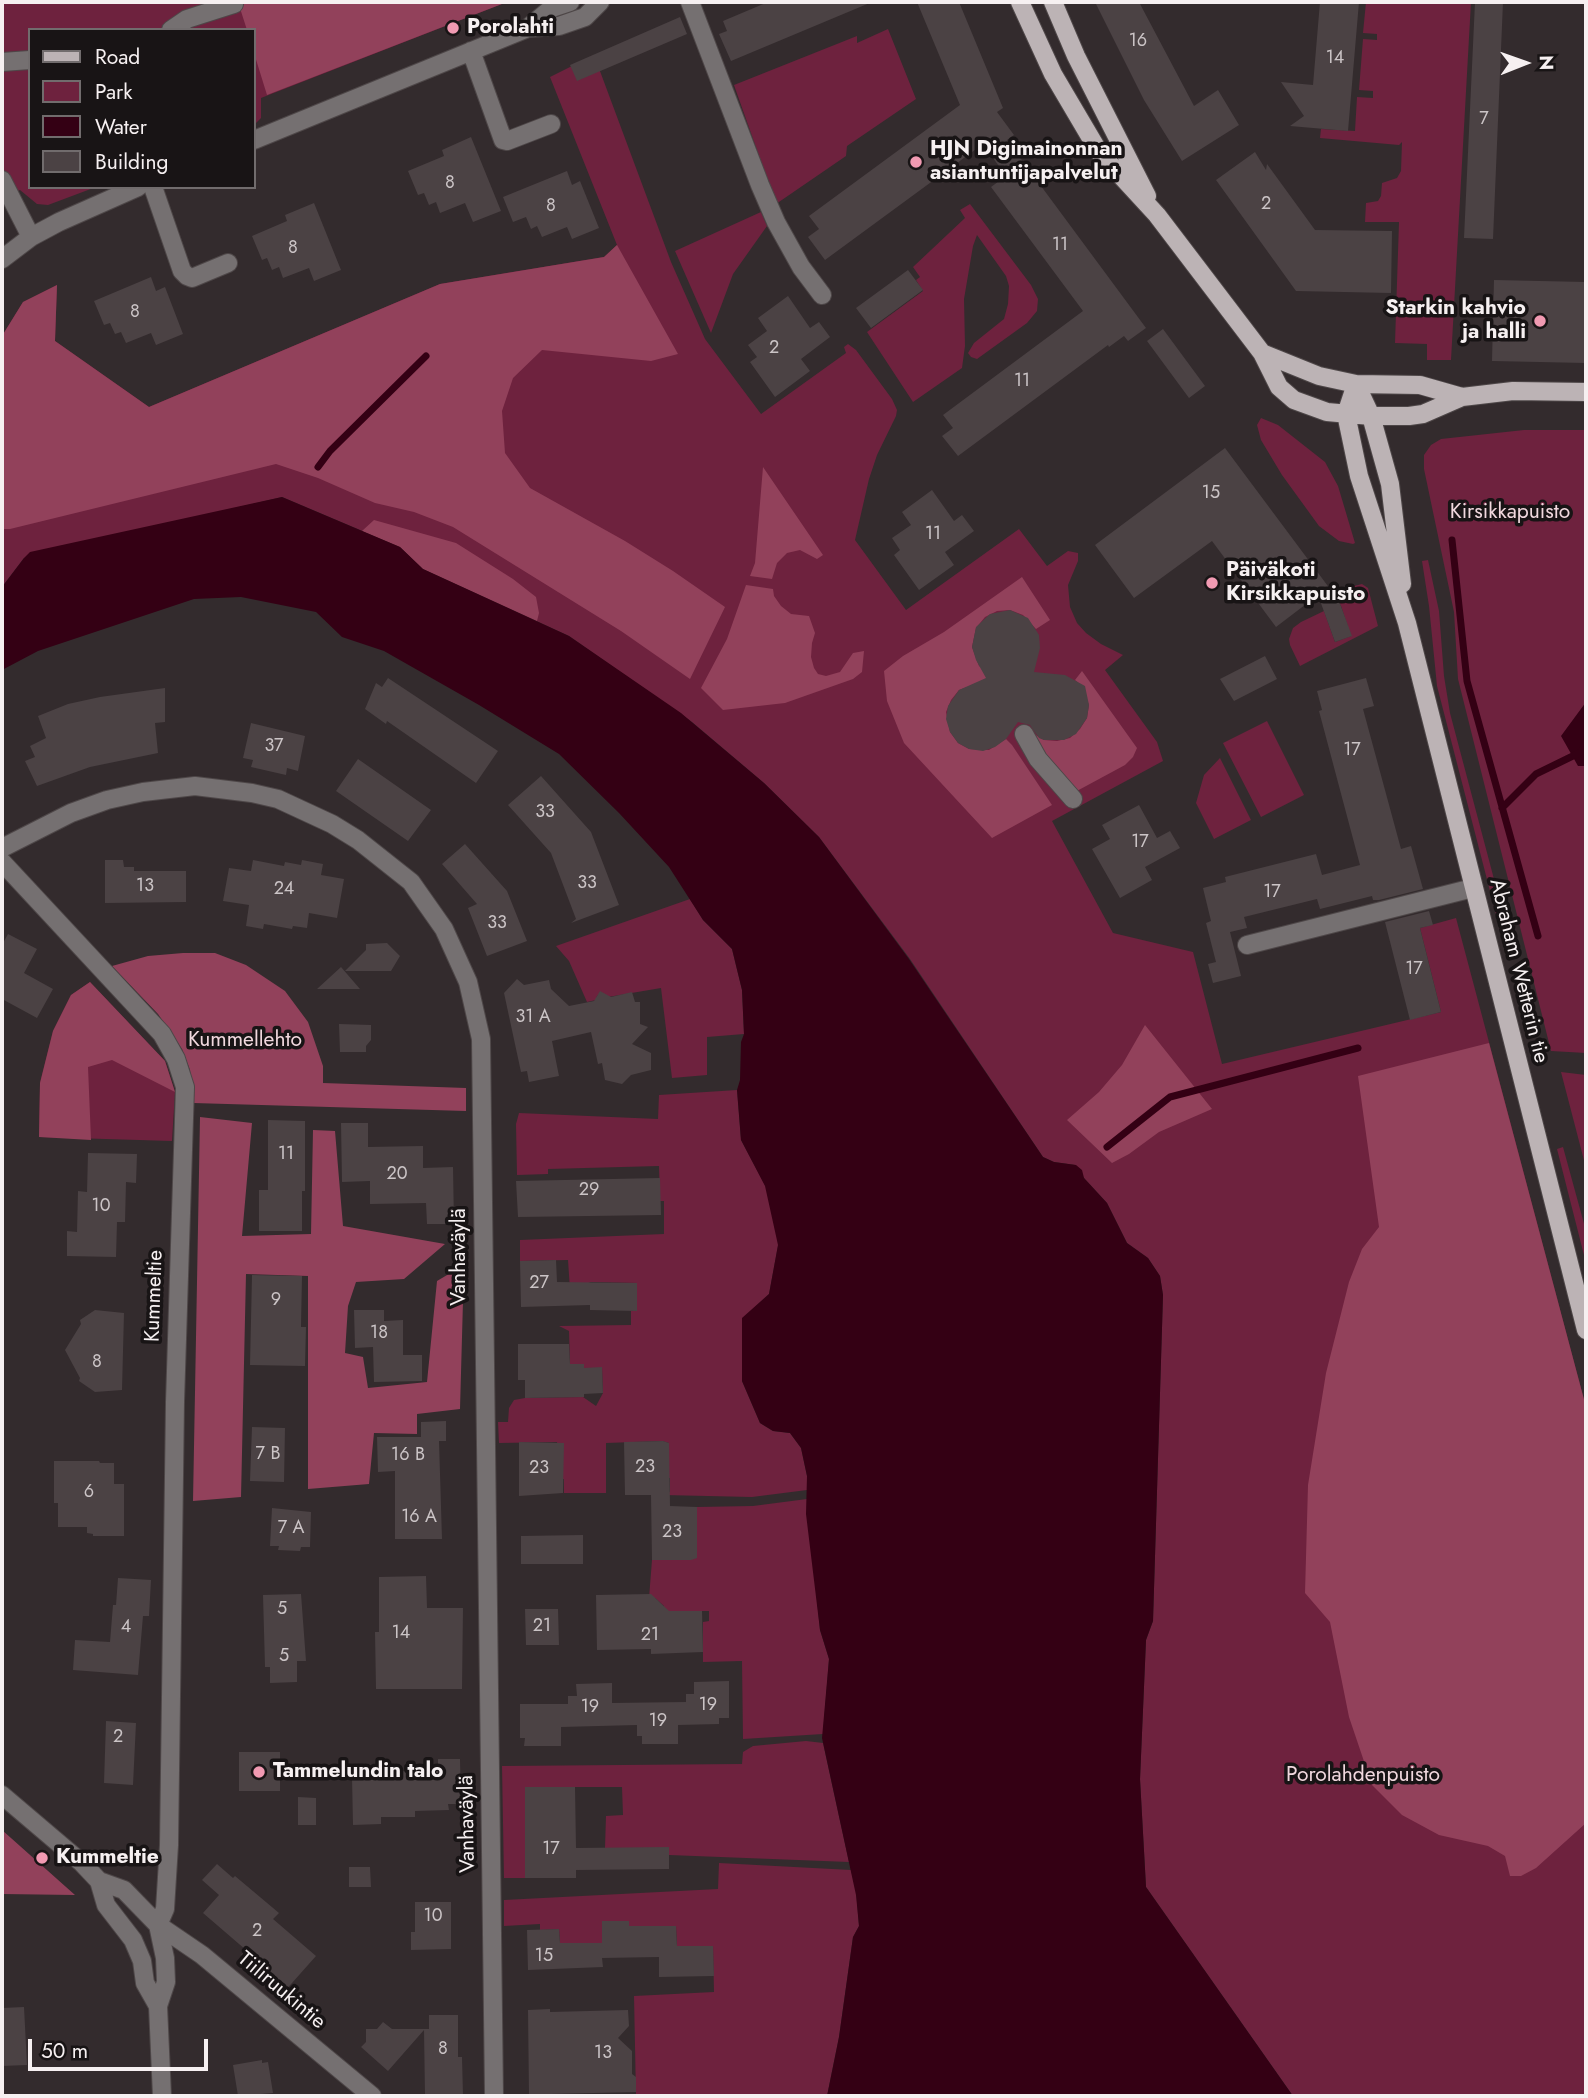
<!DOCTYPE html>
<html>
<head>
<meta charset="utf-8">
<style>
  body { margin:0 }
  #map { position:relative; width:1588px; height:2098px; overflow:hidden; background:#332b2d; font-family:Jost,sans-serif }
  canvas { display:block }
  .frame { position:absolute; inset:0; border:4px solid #f6f0f1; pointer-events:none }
  .legend { position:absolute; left:28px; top:28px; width:228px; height:161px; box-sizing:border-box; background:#181415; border:2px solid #716c6d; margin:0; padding:9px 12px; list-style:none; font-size:21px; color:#f6f0f1 }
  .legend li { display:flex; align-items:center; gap:14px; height:35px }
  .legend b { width:35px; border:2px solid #716c6d }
  .north { position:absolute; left:1490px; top:28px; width:70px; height:70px; -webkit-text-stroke:5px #181415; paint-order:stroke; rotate:89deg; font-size:19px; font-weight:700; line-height:28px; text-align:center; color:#f6f0f1 }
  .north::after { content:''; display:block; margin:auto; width:24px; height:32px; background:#f6f0f1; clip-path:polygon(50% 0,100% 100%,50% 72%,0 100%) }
  .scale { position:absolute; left:28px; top:2039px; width:180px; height:32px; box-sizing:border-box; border:4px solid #f6f0f1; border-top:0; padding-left:9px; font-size:21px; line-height:24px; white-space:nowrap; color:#f6f0f1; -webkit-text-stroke:5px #181415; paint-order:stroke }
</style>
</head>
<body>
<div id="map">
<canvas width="1588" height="2098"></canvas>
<div class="frame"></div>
<ul class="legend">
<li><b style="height:9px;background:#bcb3b5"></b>Road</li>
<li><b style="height:19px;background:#6e223e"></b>Park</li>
<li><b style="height:19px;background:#340014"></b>Water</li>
<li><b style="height:19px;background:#4b4244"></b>Building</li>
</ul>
<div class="north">N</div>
<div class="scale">50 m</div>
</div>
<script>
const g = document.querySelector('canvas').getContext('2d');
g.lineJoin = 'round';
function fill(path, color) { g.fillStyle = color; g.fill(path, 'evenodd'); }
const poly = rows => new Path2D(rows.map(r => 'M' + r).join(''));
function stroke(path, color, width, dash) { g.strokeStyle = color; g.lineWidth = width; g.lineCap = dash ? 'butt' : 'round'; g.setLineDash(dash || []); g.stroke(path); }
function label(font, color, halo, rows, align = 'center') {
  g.font = font + ' Jost,sans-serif'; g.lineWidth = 7; g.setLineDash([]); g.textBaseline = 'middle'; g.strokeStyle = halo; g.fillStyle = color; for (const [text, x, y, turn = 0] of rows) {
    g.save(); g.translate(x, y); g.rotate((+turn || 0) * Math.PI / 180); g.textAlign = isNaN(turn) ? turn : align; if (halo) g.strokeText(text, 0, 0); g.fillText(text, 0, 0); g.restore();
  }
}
const green = poly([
  [2,2,507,2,261,98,261,118,254,125,254,30,30,30,30,187,96,187,48,205,37,204,20,190,2,197],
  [1366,2,1471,2,1451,360,1427,360,1427,344,1395,343,1399,222,1365,222,1366,203,1378,201,1381,196,1382,183,1397,178,1401,171,1402,142,1399,145,1320,138,1321,129,1355,131,1357,97,1373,98,1373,91,1359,90,1363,39,1377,40,1377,34,1363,33],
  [888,29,916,99,847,146,846,156,776,204,734,85,857,36,857,43],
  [594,55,671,262,705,339,761,414,846,353,844,347,848,344,856,350,892,399,897,410,896,416,877,455,869,479,855,540,906,610,1019,529,1047,566,1068,551,1078,553,1078,561,1068,585,1070,607,1077,623,1086,633,1101,644,1123,655,1105,670,1157,742,1163,761,1052,821,1113,933,1193,952,1222,1064,1441,1012,1420,928,1456,918,1586,1407,1586,2096,1293,2096,1146,1887,1140,1779,1146,1640,1153,1621,1163,1295,1160,1276,1148,1258,1127,1243,1107,1203,1084,1178,1075,1165,1054,1162,1043,1157,910,959,819,837,764,783,692,722,569,636,423,569,400,547,282,497,24,558,2,587,2,336,23,302,57,285,55,341,149,407,440,284,604,257,617,245,550,77],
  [970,204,1031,285,1038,299,1037,311,1027,323,977,359,971,357,968,353,974,343,1004,319,1008,304,1009,286,1006,276,977,235,973,246,964,299,965,346,962,368,913,402,867,332,923,291,916,280,920,277,913,267,965,218,960,210],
  [761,212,767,226,733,274,711,333,675,251],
  [1261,418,1278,425,1325,462,1338,486,1355,543,1353,544,1339,541,1319,526,1282,475,1261,440,1257,425],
  [1524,430,1586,430,1586,1053,1551,1051,1458,679,1454,612,1424,469,1424,455,1431,445,1441,439],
  [1428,560,1439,611,1444,676,1450,713,1512,947,1505,949,1437,686,1429,606,1422,561],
  [1362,584,1368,588,1378,626,1300,666,1290,645,1289,639,1293,628,1301,622,1324,611,1335,642,1351,636,1341,606,1335,597,1350,587],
  [1267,721,1304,795,1261,817,1223,743],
  [1220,758,1251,820,1214,839,1196,803,1204,775],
  [690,899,703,920,732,949,742,990,744,1034,707,1037,707,1075,672,1078,661,988,608,997,601,993,597,996,596,1000,587,1002,569,961,556,946],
  [90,982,165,1061,175,1092,172,1141,39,1137,40,1083,53,1031,71,995],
  [1561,1072,1586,1075,1586,1168],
  [737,1090,741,1140,765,1185,777,1179,778,1246,769,1294,743,1318,742,1381,760,1423,773,1431,790,1433,801,1448,807,1476,807,1490,752,1497,663,1495,670,1492,670,1478,666,1478,665,1458,669,1458,669,1443,662,1441,606,1443,606,1493,564,1493,564,1479,560,1479,557,1442,499,1443,498,1422,508,1422,509,1408,514,1400,525,1398,583,1397,596,1406,603,1393,602,1368,584,1368,584,1364,570,1364,569,1331,559,1326,631,1325,631,1311,637,1310,637,1283,591,1282,570,1290,568,1260,520,1261,520,1240,664,1234,664,1201,660,1201,659,1166,548,1169,548,1174,517,1175,516,1124,519,1113,658,1119,659,1095],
  [1563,1147,1586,1231,1586,1263,1557,1149],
  [807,1499,820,1630,829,1659,823,1734,743,1739,742,1661,703,1662,703,1622,709,1621,709,1611,664,1611,664,1606,655,1598,649,1598,652,1560,697,1557,697,1543,693,1543,697,1507,753,1506],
  [806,1741,823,1743,849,1862,669,1855,669,1848,605,1848,606,1816,623,1815,622,1787,525,1787,525,1878,504,1878,502,1766,742,1764,743,1752,753,1746],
  [719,1863,851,1870,856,1890,859,1926,853,1937,839,2037,827,2096,636,2096,634,1996,714,1992,713,1946,677,1946,676,1926,629,1926,628,1921,602,1921,602,1943,560,1943,559,1929,540,1930,540,1924,504,1926,504,1900,718,1889]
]);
const forest = poly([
  [238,2,507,2,267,95,254,53,254,30,247,30],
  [617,245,678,354,651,361,542,350,513,378,502,411,505,453,530,488,625,541,673,571,725,607,690,679,621,631,453,527,414,512,375,503,318,478,276,464,10,529,2,529,2,336,23,302,57,285,55,341,149,407,440,284,604,257],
  [763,467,823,555,817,559,800,550,787,553,777,563,772,579,750,576,755,563],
  [374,520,456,543,513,579,536,597,539,613,537,621,423,569,400,547,362,531],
  [1022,577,1050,620,1036,629,1023,615,1010,610,997,611,985,617,976,628,972,647,979,666,995,677,959,690,951,700,946,712,950,732,958,743,969,749,989,750,1006,739,1012,745,1052,805,992,838,904,743,887,701,884,671,903,656,944,632],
  [746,585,773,589,774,596,781,606,791,614,809,616,815,633,812,643,811,657,814,668,818,674,826,676,840,672,853,653,864,651,862,672,853,679,785,703,723,710,701,688,727,639],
  [1082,671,1137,748,1133,757,1125,765,1075,792,1049,766,1032,733,1044,740,1057,741,1070,738,1080,729,1087,718,1089,705,1082,686,1075,680],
  [183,953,215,953,246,965,285,991,308,1022,323,1066,323,1083,466,1088,466,1111,193,1103,190,1070,182,1049,158,1014,112,966,148,956],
  [90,982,165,1061,175,1092,112,1060,88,1067,91,1140,39,1137,40,1083,53,1031,71,995],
  [1145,1025,1212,1109,1159,1132,1129,1154,1112,1163,1067,1120,1099,1092,1122,1065],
  [1489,1043,1586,1407,1586,1823,1536,1868,1521,1876,1510,1876,1505,1856,1488,1846,1439,1835,1402,1815,1372,1785,1349,1717,1330,1622,1305,1593,1308,1485,1326,1373,1349,1282,1362,1249,1379,1227,1358,1076],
  [200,1117,252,1123,242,1236,311,1234,313,1130,335,1131,343,1226,445,1244,404,1279,356,1282,348,1306,345,1353,363,1357,368,1388,427,1382,437,1281,464,1265,460,1409,417,1414,417,1434,374,1433,369,1484,308,1489,308,1276,246,1274,241,1497,193,1501],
  [2,1830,75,1895,2,1894]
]);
const water = poly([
  [282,497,400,547,423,569,569,636,681,713,764,783,819,837,909,959,1043,1157,1054,1162,1076,1165,1082,1170,1084,1178,1107,1203,1127,1243,1148,1258,1160,1276,1163,1295,1153,1621,1146,1640,1140,1779,1146,1887,1293,2096,827,2096,839,2037,853,1937,859,1926,856,1895,822,1738,829,1659,820,1630,806,1514,807,1476,801,1448,790,1433,773,1431,760,1423,742,1381,742,1318,769,1294,778,1245,765,1186,741,1140,737,1090,740,1080,741,1042,744,1034,742,990,732,949,703,920,669,867,619,813,559,754,479,705,384,651,342,637,316,612,241,597,194,599,38,651,2,670,2,587,24,558,30,552],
  [1586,702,1586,766,1578,766,1561,736]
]);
const stream = poly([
  [318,467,330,451,426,356],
  [1452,540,1467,681,1538,936],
  [1502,808,1536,774,1581,752,1586,743],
  [1107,1147,1170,1097,1358,1048]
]);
const building = poly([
  [768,2,872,2,731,61,719,34,727,31,723,21],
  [917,2,959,2,1003,108,997,112,1014,135,1007,140,1146,328,1128,341,1124,336,1109,347,1108,345,958,456,942,436,953,428,943,415,1083,311,991,187,1006,176,983,144,825,260,808,237,819,229,809,216,960,105],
  [1095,2,1139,2,1194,106,1218,90,1239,125,1182,161,1144,100],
  [1320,2,1359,2,1348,131,1290,126,1304,116,1281,82,1313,85],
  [1475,2,1503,2,1493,239,1464,238],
  [680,17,687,34,577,81,570,65],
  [471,137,501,211,473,222,465,203,440,213,436,202,429,205,424,193,418,195,408,171,444,156,442,150],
  [1255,152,1266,170,1267,164,1315,230,1392,231,1391,293,1296,291,1216,180],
  [567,171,572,185,580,181,599,228,572,239,567,227,542,237,537,226,531,229,526,217,513,222,503,197],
  [314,203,341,270,314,281,309,268,283,278,279,267,272,270,267,258,262,260,252,236,287,221,285,215],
  [908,270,923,290,871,328,856,308],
  [151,277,156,291,165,287,183,334,156,345,151,333,126,343,121,332,115,334,110,323,104,325,94,301],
  [1494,280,1586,282,1586,363,1492,361],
  [788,296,810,328,819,322,830,337,801,359,810,371,775,397,750,362,757,357,748,345,767,331,758,318],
  [1163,329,1205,386,1189,398,1147,341],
  [1225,448,1339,601,1352,636,1335,642,1318,595,1276,627,1212,541,1134,598,1095,545],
  [932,490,954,521,962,515,974,531,945,552,954,565,919,590,894,555,900,550,892,538,911,525,902,512],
  [1010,610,1028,618,1039,635,1040,648,1034,672,1065,675,1085,686,1089,705,1087,718,1076,734,1064,740,1044,740,1039,738,1030,725,1018,722,1006,739,995,747,983,751,969,749,958,743,950,732,946,719,948,706,959,690,986,678,976,660,972,647,976,627,990,614],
  [1265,656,1277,679,1234,701,1220,679],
  [388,678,498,751,476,783,387,721,386,724,365,709,376,683,382,687],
  [1366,678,1374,706,1363,709,1401,849,1411,846,1423,889,1379,900,1373,900,1372,896,1320,909,1317,899,1244,917,1247,928,1230,932,1241,976,1213,983,1208,964,1216,962,1206,923,1211,921,1203,888,1226,882,1225,877,1316,854,1322,875,1360,865,1319,711,1322,710,1317,691],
  [165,688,165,722,155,723,158,753,90,767,37,786,25,761,35,757,30,746,46,738,38,716,68,704,100,697],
  [251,723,305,736,298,771,287,768,286,775,251,767,253,760,243,758],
  [358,759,431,810,408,841,336,791],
  [541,776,591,832,619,905,571,923,576,919,551,853,508,805],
  [1139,805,1157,838,1170,831,1180,848,1145,867,1152,880,1120,898,1092,849,1110,839,1102,825],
  [465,844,507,891,527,941,487,956,468,908,477,904,442,864],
  [105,860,123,860,124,867,134,867,134,871,186,871,186,902,105,903],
  [253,860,284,866,285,862,301,865,302,860,323,864,321,875,344,879,337,918,309,913,307,928,293,926,292,929,264,924,263,929,246,926,249,905,223,901,229,868,251,871],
  [1429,911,1433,925,1420,928,1441,1012,1410,1020,1385,922],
  [8,934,37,949,24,973,53,989,37,1018,2,999,2,945],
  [387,943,400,956,391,971,345,971,366,950,366,944],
  [341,967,360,989,317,989],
  [517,979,524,985,549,980,551,989,569,1006,594,1001,600,991,611,997,632,992,635,1002,640,1002,640,1024,648,1027,632,1044,651,1053,651,1070,631,1075,622,1084,605,1080,602,1063,598,1064,591,1032,552,1041,559,1076,529,1082,527,1071,521,1072,504,993],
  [339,1024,371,1025,371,1040,366,1046,366,1052,340,1052],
  [268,1120,305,1121,305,1191,302,1191,302,1231,259,1231,259,1190,268,1190],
  [341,1123,368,1123,368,1147,423,1146,423,1168,453,1167,454,1224,427,1224,426,1203,370,1204,370,1181,342,1182],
  [88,1153,137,1154,136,1183,126,1182,125,1222,117,1222,116,1257,67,1256,67,1231,77,1232,78,1191,87,1192],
  [660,1178,661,1215,518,1217,516,1181],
  [556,1260,557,1282,637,1283,637,1311,590,1310,590,1305,521,1307,520,1261],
  [252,1275,302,1276,301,1327,306,1327,305,1366,250,1365],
  [95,1310,124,1313,122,1390,95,1392,79,1381,80,1378,65,1350,81,1324,80,1320],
  [354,1310,384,1310,384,1321,403,1320,403,1355,422,1355,422,1381,374,1382,373,1347,355,1348],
  [518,1344,569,1344,570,1364,584,1364,584,1368,602,1367,603,1393,584,1394,584,1397,525,1398,525,1380,518,1380],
  [446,1421,446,1441,439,1441,442,1539,395,1539,395,1471,378,1472,377,1437,421,1437,421,1422],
  [252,1427,285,1428,284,1482,250,1481],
  [663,1441,669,1443,670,1506,697,1507,697,1558,691,1560,652,1560,651,1495,625,1495,624,1442],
  [519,1442,564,1443,563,1493,519,1496],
  [54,1461,99,1461,100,1463,114,1463,114,1484,124,1484,124,1536,93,1536,93,1534,87,1533,87,1527,58,1527,58,1503,54,1503],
  [272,1508,311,1512,310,1547,301,1547,300,1551,278,1550,279,1546,270,1546],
  [583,1535,583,1564,521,1564,521,1536],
  [426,1576,427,1608,463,1608,462,1689,376,1689,375,1632,379,1632,379,1577],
  [118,1578,151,1580,149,1616,143,1616,138,1675,73,1670,75,1640,110,1642,113,1605,116,1605],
  [301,1594,306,1661,297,1661,297,1682,270,1683,270,1667,265,1667,263,1595],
  [651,1594,669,1611,702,1611,703,1652,651,1654,651,1649,597,1650,596,1595],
  [525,1609,558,1609,559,1645,526,1645],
  [729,1681,729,1718,719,1718,719,1724,678,1725,678,1744,642,1744,642,1736,637,1736,637,1725,561,1727,561,1746,524,1746,525,1738,520,1738,520,1704,568,1704,568,1696,577,1696,576,1684,612,1683,612,1703,686,1702,686,1694,694,1694,694,1682],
  [106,1721,136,1723,133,1785,104,1783],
  [239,1752,280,1752,280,1791,239,1791],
  [438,1759,460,1759,461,1804,448,1804,449,1810,415,1811,415,1817,381,1817,381,1824,353,1825,352,1777,371,1777,371,1772,406,1771,406,1766,438,1765],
  [525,1787,575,1787,576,1848,669,1847,669,1869,576,1870,576,1878,525,1878],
  [298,1797,316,1798,316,1825,298,1825],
  [217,1864,233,1878,235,1876,279,1913,273,1919,316,1956,284,1992,241,1955,246,1950,203,1913,219,1895,202,1880],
  [349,1867,370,1867,371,1887,349,1887],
  [415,1902,451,1902,451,1949,411,1950,411,1932,415,1932],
  [602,1921,629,1921,629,1926,676,1926,677,1946,713,1946,714,1976,659,1977,659,1957,602,1958,603,1967,528,1970,527,1930,559,1929,560,1943,602,1943],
  [24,2007,27,2065,2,2066,2,2008],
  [550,2009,550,2012,628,2010,629,2026,618,2038,632,2051,632,2074,636,2077,636,2092,552,2094,552,2096,529,2096,528,2010],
  [429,2015,458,2015,458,2057,462,2057,463,2096,425,2096,424,2030,388,2071,361,2047,366,2042,366,2029,377,2029,383,2022,392,2029,429,2029],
  [262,2060,262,2063,268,2062,273,2093,238,2096,233,2065]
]);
const minor = poly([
  [690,2,760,185,776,222,801,267,822,295],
  [528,28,559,26,585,17,600,2],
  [171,30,187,19,234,4],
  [471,51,503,140,507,141,551,124],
  [2,62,30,60],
  [254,140,528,28,552,8,570,2],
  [2,180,31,237],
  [153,187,182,271,187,276,192,278,228,263],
  [2,259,31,237,59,222,138,187],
  [1024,734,1038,759,1073,799],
  [2,848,71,813,107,800,143,792,195,786,252,793,278,799,332,824,358,840,411,882,444,929,468,982,481,1039,494,2096],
  [2,862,162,1034,176,1059,185,1087,175,1402,169,1845,165,1909,158,1925],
  [1247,945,1473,888],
  [2,1795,82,1863,99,1881,124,1890,158,1925,165,1958,166,1982,158,2006,162,2096],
  [99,1881,106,1905,133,1940,142,1961,145,1983,158,2006],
  [158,1925,202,1955,372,2096]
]);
const major = poly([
  [1020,2,1053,74,1099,152,1157,215,1262,353,1279,387,1294,400,1327,412,1371,416,1409,416,1423,414,1462,397,1513,391,1586,392],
  [1053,2,1076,56,1147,196],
  [1262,353,1319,376,1356,384,1420,385,1462,397],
  [1356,384,1346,414,1359,476,1407,623,1586,1330],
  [1356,384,1371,416,1390,484,1402,584]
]);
const markers = [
  [453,28,7,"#f19ab2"],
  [916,162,7,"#f19ab2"],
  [1540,321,7,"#f19ab2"],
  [1212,583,7,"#f19ab2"],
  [259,1772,7,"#f19ab2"],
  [42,1858,7,"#f19ab2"]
];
const numberNames = [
  ["16",1138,42],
  ["14",1335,59],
  ["7",1484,120],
  ["8",450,184],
  ["2",1266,205],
  ["8",551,207],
  ["11",1060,246],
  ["8",293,249],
  ["8",135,313],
  ["2",774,349],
  ["11",1022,382],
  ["15",1211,494],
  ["11",933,535],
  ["37",274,747],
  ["17",1352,751],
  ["33",545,813],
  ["17",1140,843],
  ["33",587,884],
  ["13",145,887],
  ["24",284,890],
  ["17",1272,893],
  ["33",497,924],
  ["17",1414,970],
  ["31 A",533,1018],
  ["11",286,1155],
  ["20",397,1175],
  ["29",589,1191],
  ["10",101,1207],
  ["27",539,1284],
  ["9",276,1301],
  ["18",379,1334],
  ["8",97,1363],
  ["7 B",268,1455],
  ["16 B",408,1456],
  ["23",645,1468],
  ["23",539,1469],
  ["6",89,1493],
  ["16 A",419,1518],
  ["7 A",291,1529],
  ["23",672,1533],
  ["5",282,1610],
  ["21",542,1627],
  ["4",126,1628],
  ["14",401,1634],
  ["21",650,1636],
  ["5",284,1657],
  ["19",708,1706],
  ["19",590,1708],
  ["19",658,1722],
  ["2",118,1738],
  ["17",551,1850],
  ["10",433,1917],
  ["2",257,1932],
  ["15",544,1957],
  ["8",443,2050],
  ["13",603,2054]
];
const poiNames = [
  ["Porolahti",467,28],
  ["HJN Digimainonnan",930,150],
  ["asiantuntijapalvelut",930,174],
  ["Starkin kahvio",1526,309,"right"],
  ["ja halli",1526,333,"right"],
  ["Päiväkoti",1226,571],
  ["Kirsikkapuisto",1226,595],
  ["Tammelundin talo",273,1772],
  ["Kummeltie",56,1858]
];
const parkNames = [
  ["Kirsikkapuisto",1510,513],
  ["Kummellehto",245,1041],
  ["Porolahdenpuisto",1363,1776]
];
const streetNames = [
  ["Abraham Wetterin tie",1518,971,76],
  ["Vanhaväylä",460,1257,-90],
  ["Kummeltie",155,1296,-88],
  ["Vanhaväylä",468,1824,-91],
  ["Tiiliruukintie",281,1991,40]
];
fill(green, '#6e223e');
fill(forest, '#92415b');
fill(water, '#340014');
stroke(stream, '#340014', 7);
fill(building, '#4b4244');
stroke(minor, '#4e4748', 20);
stroke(major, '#4e4748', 20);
stroke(minor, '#757071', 18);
stroke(major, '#bcb3b5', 18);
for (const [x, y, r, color] of markers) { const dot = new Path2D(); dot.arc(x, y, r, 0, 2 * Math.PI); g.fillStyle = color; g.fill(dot); stroke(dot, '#181415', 2.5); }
label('18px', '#cbc4c6', null, numberNames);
label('bold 21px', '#f6f0f1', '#181415', poiNames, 'left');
label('21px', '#f1d8de', '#181415', parkNames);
label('21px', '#f6f0f1', '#181415', streetNames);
</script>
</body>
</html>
